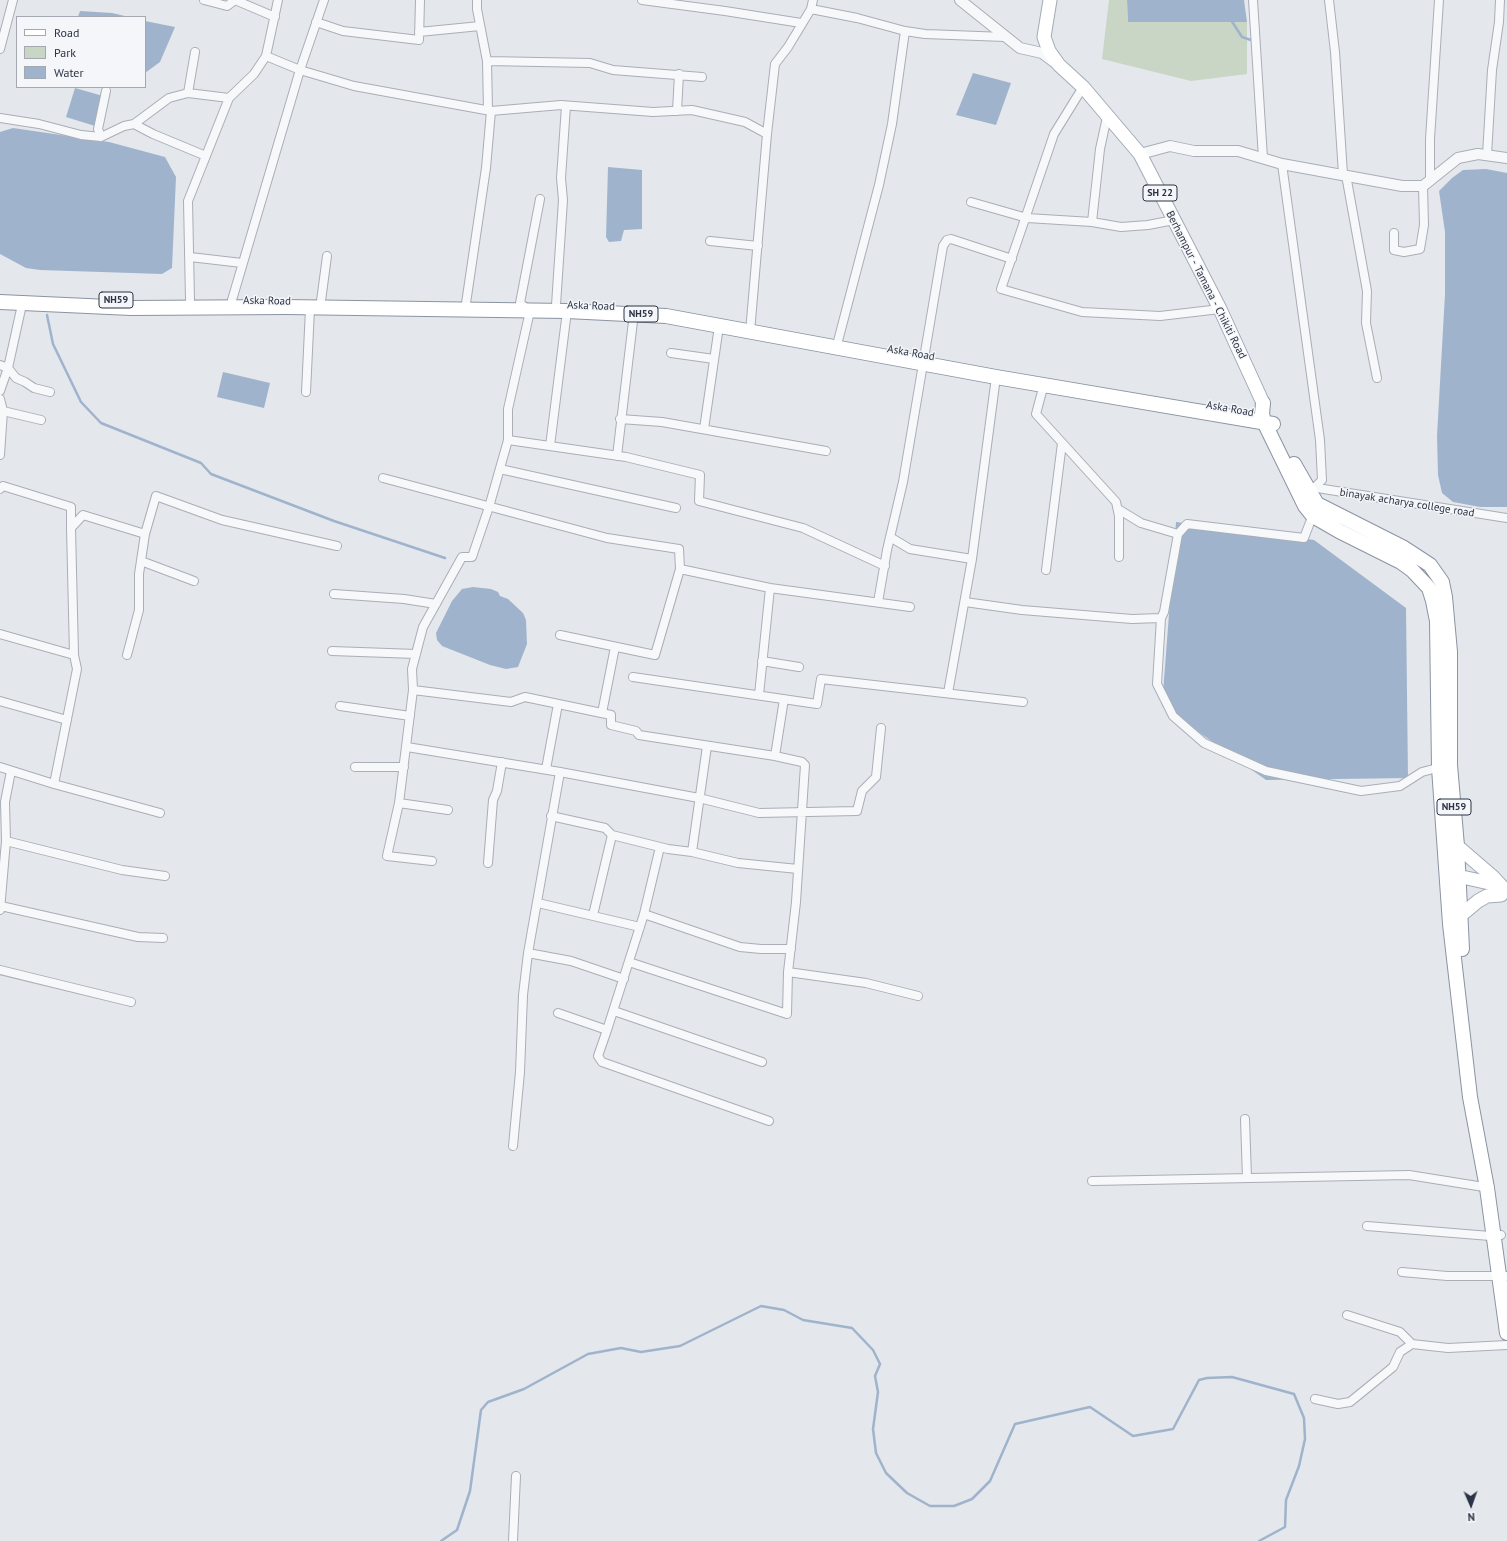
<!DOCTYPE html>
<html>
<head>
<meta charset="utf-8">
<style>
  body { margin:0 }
  #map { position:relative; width:1507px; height:1541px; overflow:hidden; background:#e4e7ec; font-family:"PT Sans",sans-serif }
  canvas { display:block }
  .legend { position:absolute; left:16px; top:16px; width:130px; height:72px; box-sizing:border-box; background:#f4f6f9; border:1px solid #a4a8b1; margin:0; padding:5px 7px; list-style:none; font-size:12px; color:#2b3445 }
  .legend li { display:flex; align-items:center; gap:8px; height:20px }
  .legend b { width:20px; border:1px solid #a4a8b1 }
  .north { position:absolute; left:1451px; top:1485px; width:40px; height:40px; -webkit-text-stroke:3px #f4f6f9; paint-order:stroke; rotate:178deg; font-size:11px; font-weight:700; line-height:16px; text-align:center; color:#2b3445 }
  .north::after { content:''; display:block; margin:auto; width:14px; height:18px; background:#2b3445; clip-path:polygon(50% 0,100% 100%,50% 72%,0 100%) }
</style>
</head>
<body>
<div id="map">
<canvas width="1507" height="1541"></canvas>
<ul class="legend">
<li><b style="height:5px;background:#fff"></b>Road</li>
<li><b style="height:11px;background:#c9d6c5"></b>Park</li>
<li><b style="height:11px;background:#9fb4cc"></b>Water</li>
</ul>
<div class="north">N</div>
</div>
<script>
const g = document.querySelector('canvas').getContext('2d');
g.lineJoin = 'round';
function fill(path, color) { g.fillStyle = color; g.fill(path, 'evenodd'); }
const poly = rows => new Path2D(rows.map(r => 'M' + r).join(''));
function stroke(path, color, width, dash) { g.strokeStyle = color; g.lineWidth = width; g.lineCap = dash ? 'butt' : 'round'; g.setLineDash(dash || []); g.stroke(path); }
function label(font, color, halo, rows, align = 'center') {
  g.font = font + ' "PT Sans",sans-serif'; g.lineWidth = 3; g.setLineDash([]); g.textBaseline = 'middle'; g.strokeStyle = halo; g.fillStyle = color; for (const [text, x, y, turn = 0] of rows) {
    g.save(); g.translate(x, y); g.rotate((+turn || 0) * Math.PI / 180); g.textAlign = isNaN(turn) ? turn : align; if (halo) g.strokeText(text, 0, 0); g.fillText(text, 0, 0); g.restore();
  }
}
const green = poly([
  [1109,0,1127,0,1128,22,1247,22,1247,74,1191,81,1102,59]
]);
const water = poly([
  [1127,0,1244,0,1247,22,1128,22],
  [80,11,112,13,129,17,78,17],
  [145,21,175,27,160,62,145,73],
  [973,73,1011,83,996,125,956,115],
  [75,88,103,96,95,126,66,117],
  [13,128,109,142,165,157,176,177,172,268,162,274,40,270,26,268,0,254,0,132],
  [608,167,642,170,642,229,624,230,621,241,609,242,606,237],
  [1486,169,1507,173,1507,507,1480,507,1453,502,1442,493,1438,475,1437,436,1445,294,1445,232,1439,191,1452,178,1463,170],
  [223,372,270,383,264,408,217,397],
  [1176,522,1314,540,1406,608,1408,778,1266,780,1162,706],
  [473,587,491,589,498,592,500,596,508,599,523,613,526,620,527,644,518,667,506,669,490,665,442,646,437,640,436,633,452,601,462,589]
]);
const stream = poly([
  [1231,20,1242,37,1254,41],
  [47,315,53,344,81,402,101,423,201,463,211,474,334,521,445,558],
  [441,1541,457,1530,470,1491,481,1410,488,1402,524,1389,588,1354,621,1348,641,1352,680,1346,761,1306,784,1310,803,1320,852,1328,873,1350,880,1364,875,1376,878,1392,873,1429,876,1453,886,1473,907,1493,930,1506,954,1506,972,1499,990,1481,1015,1424,1090,1407,1133,1436,1173,1429,1199,1380,1207,1378,1232,1377,1294,1394,1304,1418,1305,1439,1299,1466,1286,1500,1285,1527,1259,1541]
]);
const minor = poly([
  [204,0,227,6,235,0,275,17],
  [477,0,477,9,487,61,488,110],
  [642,0,725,11,801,23],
  [1253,0,1263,158],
  [1329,0,1335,52,1343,174],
  [811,9,857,18,905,31,925,34,1005,37],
  [316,22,343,31,419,40,420,0],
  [419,32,480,26],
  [0,49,13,0],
  [266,56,300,70,324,0],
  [487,61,590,63,613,70,702,77],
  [1083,87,1054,134,1001,289,1082,312,1160,316,1220,309],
  [188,93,195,52],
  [677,111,679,74],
  [0,118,39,124,81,135,101,137,124,126,134,124,153,134,206,156],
  [134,124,169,98,188,93,229,98],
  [101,137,98,129,106,91],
  [1487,155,1492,70,1499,22,1500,0],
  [1282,164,1320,440,1322,480,1310,492],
  [1346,175,1367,291,1366,323,1377,378],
  [1430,181,1430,139,1439,0],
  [971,202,1027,218,1092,222,1121,227,1148,225,1174,220],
  [1092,222,1100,149,1107,117],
  [1394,233,1394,250,1404,252,1420,249,1424,225,1423,186],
  [710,241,758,246],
  [190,257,242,263],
  [23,300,8,368,16,378,25,382,34,388,50,392],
  [190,300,188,201,229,98,254,74,266,56,278,0],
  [232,300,300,70,354,86,491,111,561,105,653,112,692,110,745,122,767,134],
  [321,301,327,256],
  [556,305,563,200,561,178,566,106],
  [465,310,486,168,491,111],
  [750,332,767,134,775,64,788,47,811,9,813,0],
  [838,341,879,185,892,124,905,31],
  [671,353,714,359],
  [0,365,8,368,0,391],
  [1044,384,1036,414,1116,502,1119,516,1119,557],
  [306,392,310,309],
  [0,399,3,411,0,455],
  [3,411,41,420],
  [620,419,662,422,826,451],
  [704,429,719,326],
  [508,440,626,457,700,475,699,501,803,528,885,566],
  [550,446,567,311],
  [617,456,634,313],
  [500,469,676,508],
  [383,478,607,538,679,549,680,569,770,588,910,607],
  [1311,487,1507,518],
  [0,489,3,486,71,507,71,528],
  [1118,509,1141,523,1178,534],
  [1314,512,1304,538,1187,524,1178,534,1164,612,1161,618,1157,684,1173,716,1204,743,1266,771,1361,791,1400,786,1422,772,1441,767],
  [145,534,156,496,222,520,337,546],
  [890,537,910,549,972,559],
  [141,561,194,581],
  [1046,570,1062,443],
  [334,594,404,599,436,604],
  [878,602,887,550,903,482,943,246,947,240,951,239,1012,259],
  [965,602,1022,610,1132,619,1161,618],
  [0,634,74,655],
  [560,635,655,655,680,569],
  [332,651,416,654],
  [762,661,799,667],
  [633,677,817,704,821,679,1023,702],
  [413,690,511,702,525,697,611,715,611,725,636,731,639,735,775,756,802,762,805,765,796,902,788,972,787,1014,629,962],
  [948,693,972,559,996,377],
  [759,695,770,588],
  [0,701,67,720],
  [340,706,410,716],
  [602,713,615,647],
  [407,747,560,772,699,798,759,813,857,811,862,791,876,777,881,728],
  [775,756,784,699],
  [0,767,54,784,160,813],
  [355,767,404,767],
  [546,769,558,704],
  [54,784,77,669,74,655,71,528,83,515,145,534,139,574,139,610,127,655],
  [399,803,448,810],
  [551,816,605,828,612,835,668,849,692,852,738,863,798,869],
  [6,841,122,870,165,876],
  [692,852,707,746],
  [432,861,387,856,399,803,413,690,412,669,423,627,462,557,472,557,489,507,508,440,508,409,530,311,520,303,540,199],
  [488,863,493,800,497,791,502,762],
  [538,903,640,927],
  [1,906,138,937,163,938],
  [0,910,6,841,5,802,11,771],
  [644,914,740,947,761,949,791,949],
  [593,915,612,835],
  [528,953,571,961,624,979],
  [0,970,131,1002],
  [788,972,866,983,918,996],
  [614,1011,762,1062],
  [558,1013,607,1030,598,1056,602,1062,769,1121],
  [607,1030,644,914,660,847],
  [1245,1119,1247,1178],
  [513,1146,520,1072,523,995,528,953,560,772],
  [1092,1181,1409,1175,1490,1188],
  [1367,1226,1490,1236,1501,1235],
  [1402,1272,1447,1276,1506,1276],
  [1347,1315,1400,1332,1412,1344],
  [1315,1399,1338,1404,1350,1402,1393,1367,1400,1352,1412,1344,1448,1348,1507,1345],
  [513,1541,516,1476]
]);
const tertiary = poly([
  [960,0,1020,48,1042,53,1054,62],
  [1140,154,1170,146,1194,151,1238,151,1282,164,1402,186,1423,186,1458,158,1478,154,1507,158]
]);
const primary = poly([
  [1050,0,1044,37,1049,51,1059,65,1083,87,1140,154,1220,309,1263,403],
  [1457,846,1493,877,1506,891],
  [1449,874,1489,883,1501,889],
  [1460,916,1478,901,1487,896,1501,895]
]);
const trunk = poly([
  [0,302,131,308,286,307,567,311,666,316,996,377,1273,424],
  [1263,403,1262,414,1264,422,1305,506,1313,516,1339,531,1401,562,1412,570,1429,588,1433,601,1437,621,1439,768,1450,924,1470,1097,1487,1188,1507,1333],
  [1294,464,1317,504,1404,548,1430,565,1442,582,1445,597,1450,652,1450,765,1457,846,1462,949]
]);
const shields = [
  [1160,193,34],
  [116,300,34],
  [641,314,34],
  [1454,807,34]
];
const shieldNames = [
  ["SH 22",1160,193],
  ["NH59",116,300],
  ["NH59",641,314],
  ["NH59",1454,807]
];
const streetNames = [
  ["Berhampur - Tamana - Chikiti Road",1206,285,63],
  ["Aska Road",267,301,1],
  ["Aska Road",591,306,2],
  ["Aska Road",911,353,10],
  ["Aska Road",1230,409,10],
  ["binayak acharya college road",1407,503,9]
];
fill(green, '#c9d6c5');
fill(water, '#9fb4cc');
stroke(stream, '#9fb4cc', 2.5);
stroke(minor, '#a9aeb7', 10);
stroke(tertiary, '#a9aeb7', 12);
stroke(primary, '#a3abb8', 15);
stroke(trunk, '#8b94a3', 16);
stroke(minor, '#f7f8fa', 8);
stroke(tertiary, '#f7f8fa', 10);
stroke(primary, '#fff', 13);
stroke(trunk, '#fff', 14);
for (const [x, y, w] of shields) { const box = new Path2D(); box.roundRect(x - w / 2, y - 8, w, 16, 3); g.fillStyle = '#f4f6f9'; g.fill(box); stroke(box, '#2b3445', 1); }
label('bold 10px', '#2b3445', null, shieldNames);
label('11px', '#2b3445', '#f4f6f9', streetNames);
</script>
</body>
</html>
